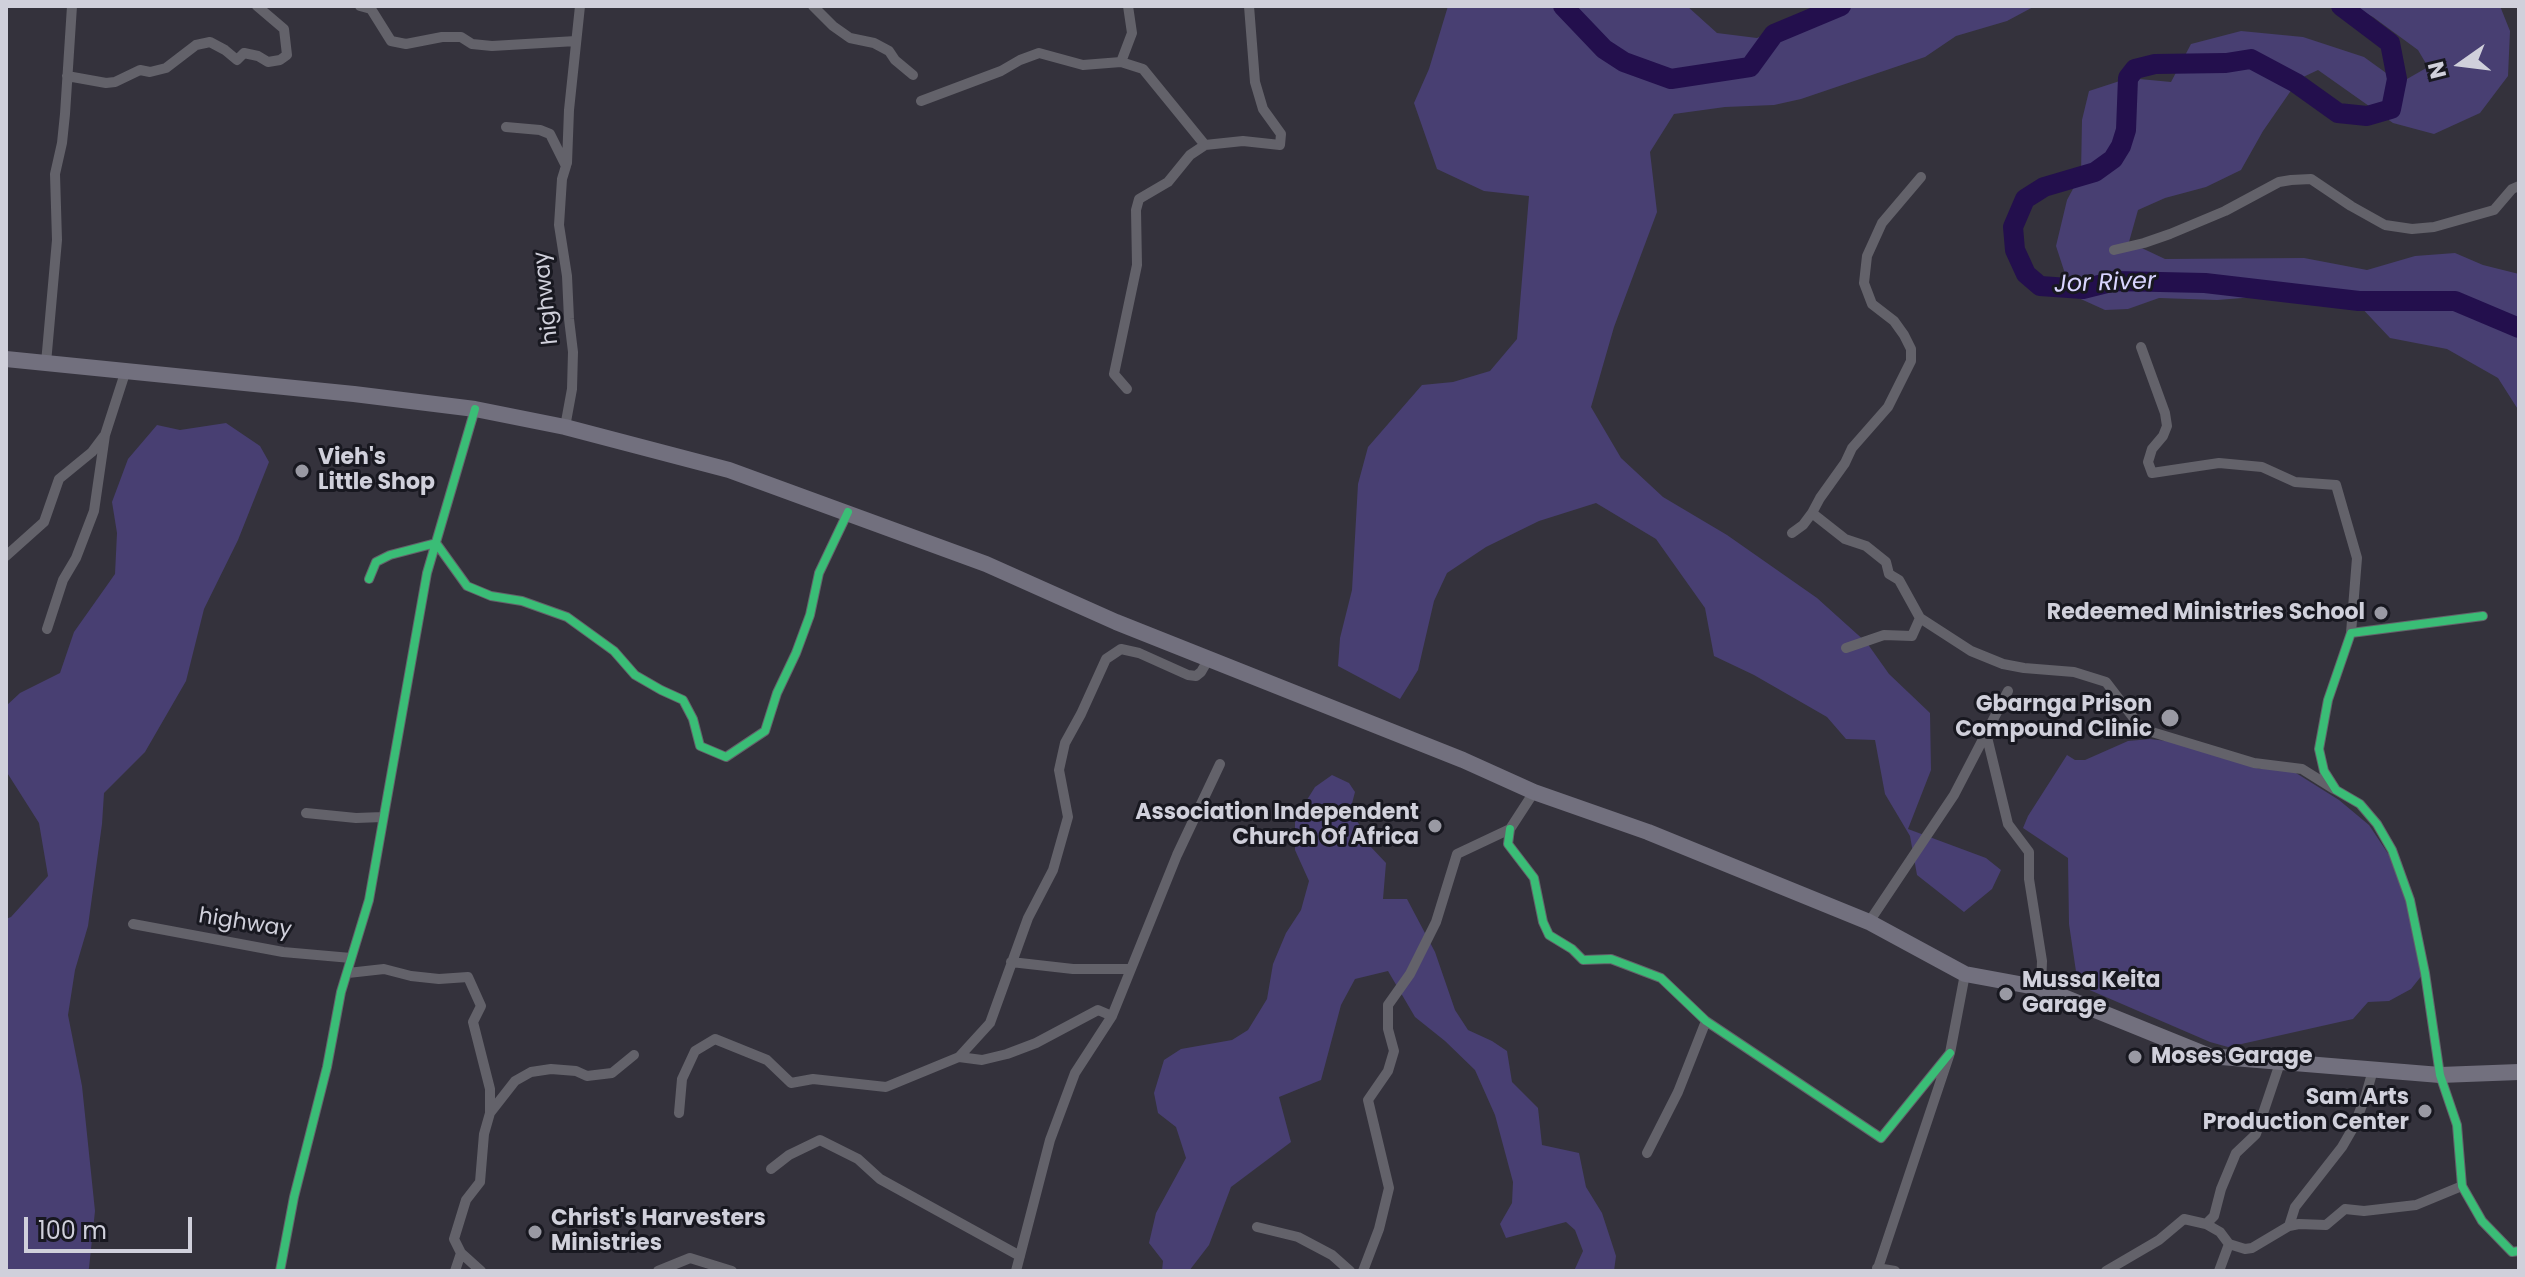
<!DOCTYPE html>
<html>
<head>
<meta charset="utf-8">
<style>
  body { margin:0 }
  #map { position:relative; width:2525px; height:1277px; overflow:hidden; background:#34323c; font-family:Poppins,sans-serif }
  canvas { display:block }
  .frame { position:absolute; inset:0; border:8px solid #d0d0db; pointer-events:none }
  .north { position:absolute; left:2421px; top:24px; width:80px; height:80px; -webkit-text-stroke:6px #181820; paint-order:stroke; rotate:256deg; font-size:22px; font-weight:700; line-height:32px; text-align:center; color:#d0d0db }
  .north::after { content:''; display:block; margin:auto; width:28px; height:36px; background:#d0d0db; clip-path:polygon(50% 0,100% 100%,50% 72%,0 100%) }
  .scale { position:absolute; left:24px; top:1217px; width:168px; height:36px; box-sizing:border-box; border:4px solid #d0d0db; border-top:0; padding-left:10px; font-size:24px; line-height:28px; white-space:nowrap; color:#d0d0db; -webkit-text-stroke:6px #181820; paint-order:stroke }
</style>
</head>
<body>
<div id="map">
<canvas width="2525" height="1277"></canvas>
<div class="frame"></div>
<div class="north">N</div>
<div class="scale">100 m</div>
</div>
<script>
const g = document.querySelector('canvas').getContext('2d');
g.lineJoin = 'round';
function fill(path, color) { g.fillStyle = color; g.fill(path, 'evenodd'); }
const poly = rows => new Path2D(rows.map(r => 'M' + r).join(''));
function stroke(path, color, width, dash) { g.strokeStyle = color; g.lineWidth = width; g.lineCap = dash ? 'butt' : 'round'; g.setLineDash(dash || []); g.stroke(path); }
function label(font, color, halo, rows, align = 'center') {
  g.font = font + ' Poppins,sans-serif'; g.lineWidth = 6; g.setLineDash([]); g.textBaseline = 'middle'; g.strokeStyle = halo; g.fillStyle = color; for (const [text, x, y, turn = 0] of rows) {
    g.save(); g.translate(x, y); g.rotate((+turn || 0) * Math.PI / 180); g.textAlign = isNaN(turn) ? turn : align; if (halo) g.strokeText(text, 0, 0); g.fillText(text, 0, 0); g.restore();
  }
}
const green = poly([
  [1448,6,1687,6,1717,33,1757,38,1789,25,1820,6,2035,6,2007,21,1956,36,1925,57,1801,99,1774,105,1725,107,1674,114,1650,152,1657,212,1614,327,1591,407,1621,458,1663,497,1727,535,1817,598,1867,643,1889,674,1930,713,1931,770,1908,829,1986,858,2001,870,1992,889,1964,912,1917,875,1910,836,1885,794,1875,740,1846,739,1827,717,1754,675,1714,656,1705,608,1656,539,1596,503,1539,521,1486,547,1447,573,1434,601,1418,670,1400,699,1338,666,1340,638,1352,590,1358,484,1368,447,1422,385,1453,382,1490,371,1517,339,1529,196,1484,191,1437,169,1414,103,1429,69],
  [2351,6,2500,6,2510,31,2508,76,2480,113,2434,134,2393,123,2318,70,2299,79,2263,131,2241,170,2206,187,2165,198,2138,210,2129,242,2165,259,2304,258,2367,270,2415,256,2455,253,2483,265,2519,274,2519,411,2498,378,2447,349,2390,338,2357,303,2318,296,2281,295,2217,300,2159,298,2128,309,2105,310,2072,295,2056,246,2067,200,2081,174,2082,120,2089,91,2129,78,2171,82,2191,44,2241,31,2303,37,2364,57,2400,83,2428,67,2418,50,2373,17],
  [226,423,260,446,269,462,238,540,204,609,186,681,145,752,104,793,102,824,88,926,75,970,68,1015,82,1086,95,1211,89,1268,88,1271,6,1271,6,919,11,917,48,876,39,823,6,771,6,706,20,693,60,673,74,632,115,574,117,533,112,502,128,459,157,425,180,430],
  [2150,739,2184,743,2260,769,2288,768,2339,800,2369,825,2389,855,2409,903,2423,974,2411,989,2389,1001,2368,1002,2353,1019,2228,1047,2210,1042,2078,985,2069,924,2068,858,2023,828,2028,816,2067,755,2075,760,2085,760,2128,741],
  [1332,775,1349,783,1355,792,1350,811,1363,830,1370,846,1386,863,1383,899,1407,899,1435,952,1455,1010,1468,1030,1492,1041,1507,1051,1512,1082,1538,1108,1542,1145,1579,1153,1586,1187,1602,1213,1616,1256,1614,1271,1574,1271,1583,1251,1575,1230,1566,1222,1506,1238,1500,1224,1512,1203,1513,1182,1495,1115,1475,1070,1445,1041,1415,1017,1388,971,1355,979,1341,1005,1321,1080,1279,1097,1291,1142,1231,1187,1209,1245,1189,1271,1162,1271,1163,1261,1149,1243,1156,1213,1186,1158,1176,1127,1158,1113,1154,1093,1164,1060,1181,1049,1232,1040,1248,1030,1267,999,1273,964,1286,933,1301,910,1309,881,1295,850,1295,819,1315,787]
]);
const river = poly([
  [1563,6,1604,49,1624,62,1671,79,1750,67,1774,34,1841,6],
  [2341,6,2390,43,2397,79,2391,109,2367,116,2338,113,2296,83,2251,59,2226,63,2155,64,2135,69,2128,78,2126,130,2121,146,2113,159,2095,172,2044,187,2025,199,2013,227,2015,250,2026,274,2040,286,2083,289,2115,281,2205,283,2359,301,2455,301,2519,328]
]);
const minor = poly([
  [360,6,371,9,391,41,406,44,442,37,461,37,472,44,492,46,576,41],
  [813,6,833,26,850,38,874,43,889,51,895,60,913,75],
  [1121,62,1132,33,1128,6],
  [67,76,106,83,115,82,140,70,150,72,166,68,196,45,210,42,225,50,237,60,244,53,258,56,268,62,280,60,287,55,284,29,257,6],
  [921,101,1001,71,1020,60,1039,53,1083,65,1121,62,1143,69,1205,145,1243,141,1280,145,1281,134,1263,109,1255,82,1249,6],
  [506,127,540,130,550,134,566,166,562,179,559,225,567,276,569,319,573,352,572,389,565,427],
  [567,163,569,110,580,6],
  [2114,250,2144,243,2170,234,2225,211,2279,182,2291,180,2311,179,2351,206,2385,225,2412,229,2434,227,2494,210,2512,189,2519,186],
  [2141,347,2165,413,2167,426,2163,436,2152,449,2148,462,2152,473,2219,463,2262,467,2295,482,2336,485,2357,558,2351,633],
  [46,363,57,240,55,174,62,143,65,114,72,6],
  [1127,389,1114,374,1137,265,1136,210,1139,199,1168,182,1190,155,1205,145],
  [1812,513,1845,539,1866,546,1886,562,1889,574,1899,580,1920,618,1912,636,1884,635,1846,648],
  [1792,533,1803,525,1812,513,1820,498,1845,463,1852,448,1888,407,1911,361,1911,349,1904,335,1894,321,1872,304,1864,283,1867,256,1882,223,1921,177],
  [6,556,44,522,59,479,92,452,104,436],
  [369,579,376,562,390,555,436,543,467,586,491,596,522,601,567,617,614,651,635,675,661,690,683,700,693,719,700,746,726,757,765,731,777,693,796,653,810,615,819,573,848,512],
  [2483,616,2351,633,2328,700,2319,749,2324,771,2336,790,2360,804,2377,824,2392,850,2410,900,2425,973,2440,1075,2457,1125,2462,1186,2482,1221,2512,1252,2519,1251],
  [1920,618,1971,651,2003,664,2024,668,2074,672,2106,682,2142,729,2254,763,2302,769,2334,789],
  [47,629,63,580,76,558,94,511,105,435,126,370],
  [1986,733,2008,824,2029,852,2029,879,2042,961,2041,988],
  [306,813,356,818,383,817],
  [1510,829,1508,844,1534,878,1543,922,1549,935,1572,949,1583,960,1611,959,1661,978,1706,1021,1881,1138,1950,1053],
  [1869,922,1954,795,2008,691],
  [133,924,283,952,351,958],
  [1011,962,1073,969,1130,969],
  [348,973,384,969,411,976,439,979,468,977,481,1006,473,1022,490,1089,490,1113,484,1134,480,1182,466,1200,454,1239,461,1253,481,1271],
  [959,1057,990,1023,1028,918,1053,870,1068,817,1059,770,1065,743,1081,714,1106,659,1121,649,1139,653,1188,675,1196,676,1201,672,1208,660],
  [490,1113,515,1081,531,1072,551,1069,576,1071,587,1076,612,1073,634,1055],
  [679,1113,682,1079,695,1051,715,1039,767,1060,791,1083,813,1079,886,1087,959,1057,982,1060,1007,1054,1036,1043,1098,1010,1112,1016],
  [1647,1153,1678,1092,1706,1021],
  [771,1169,789,1155,820,1140,858,1159,880,1179,1020,1256],
  [2206,1224,2220,1232,2229,1244,2245,1249,2252,1248,2289,1226,2299,1224,2326,1225,2345,1209,2364,1211,2416,1205,2462,1186],
  [2289,1226,2295,1207,2342,1147,2353,1128,2365,1098,2373,1070],
  [1257,1227,1298,1237,1332,1255,1350,1271],
  [1877,1268,1895,1271],
  [280,1271,294,1197,327,1067,341,992,369,900,427,573,475,409],
  [455,1271,461,1253],
  [658,1271,690,1258,732,1271],
  [1016,1271,1050,1140,1075,1073,1112,1016,1177,855,1220,764],
  [1363,1271,1379,1229,1389,1188,1368,1100,1388,1071,1394,1051,1388,1029,1388,1005,1410,974,1436,922,1457,854,1510,829,1534,792],
  [1877,1271,1950,1053,1965,974],
  [2106,1271,2159,1240,2184,1219,2206,1224,2214,1216,2221,1189,2236,1153,2256,1134,2280,1063],
  [2219,1271,2229,1244]
]);
const primary = poly([
  [6,359,354,394,475,409,565,427,729,470,986,564,1116,622,1463,760,1534,792,1648,832,1869,922,1965,974,2041,988,2209,1056,2440,1075,2519,1072]
]);
const cycleway = poly([
  [369,579,376,562,390,555,436,543,467,586,491,596,522,601,567,617,614,651,635,675,661,690,683,700,693,719,700,746,726,757,765,731,777,693,796,653,810,615,819,573,848,512],
  [2483,616,2351,633,2328,700,2319,749,2324,771,2336,790,2360,804,2377,824,2392,850,2410,900,2425,973,2440,1075,2457,1125,2462,1186,2482,1221,2512,1252,2519,1251],
  [1510,829,1508,844,1534,878,1543,922,1549,935,1572,949,1583,960,1611,959,1661,978,1706,1021,1881,1138,1950,1053],
  [280,1271,294,1197,327,1067,341,992,369,900,427,573,475,409]
]);
const markers = [
  [302,471,8,"#9999a3"],
  [2381,613,8,"#9999a3"],
  [2170,718,10,"#9999a3"],
  [1435,826,8,"#9999a3"],
  [2006,994,8,"#9999a3"],
  [2135,1057,8,"#9999a3"],
  [2425,1111,8,"#9999a3"],
  [535,1232,8,"#9999a3"]
];
const streetNames = [
  ["highway",547,298,-96],
  ["highway",245,924,9]
];
const poiNames = [
  ["Vieh's",318,458],
  ["Little Shop",318,483],
  ["Redeemed Ministries School",2365,613,"right"],
  ["Gbarnga Prison",2152,705,"right"],
  ["Compound Clinic",2152,730,"right"],
  ["Association Independent",1419,813,"right"],
  ["Church Of Africa",1419,838,"right"],
  ["Mussa Keita",2022,981],
  ["Garage",2022,1006],
  ["Moses Garage",2151,1057],
  ["Sam Arts",2409,1098,"right"],
  ["Production Center",2409,1123,"right"],
  ["Christ's Harvesters",551,1219],
  ["Ministries",551,1244]
];
const waterNames = [
  ["Jor River",2105,284,-2]
];
fill(green, '#483f72');
stroke(river, '#230f4d', 20);
stroke(minor, '#63626a', 10);
stroke(primary, '#72707e', 16);
stroke(cycleway, '#3abd76', 8);
for (const [x, y, r, color] of markers) { const dot = new Path2D(); dot.arc(x, y, r, 0, 2 * Math.PI); g.fillStyle = color; g.fill(dot); stroke(dot, '#181820', 3); }
label('22px', '#d0d0db', '#181820', streetNames);
label('bold 22px', '#d0d0db', '#181820', poiNames, 'left');
label('italic 24px', '#d9d5ff', '#181820', waterNames);
</script>
</body>
</html>
